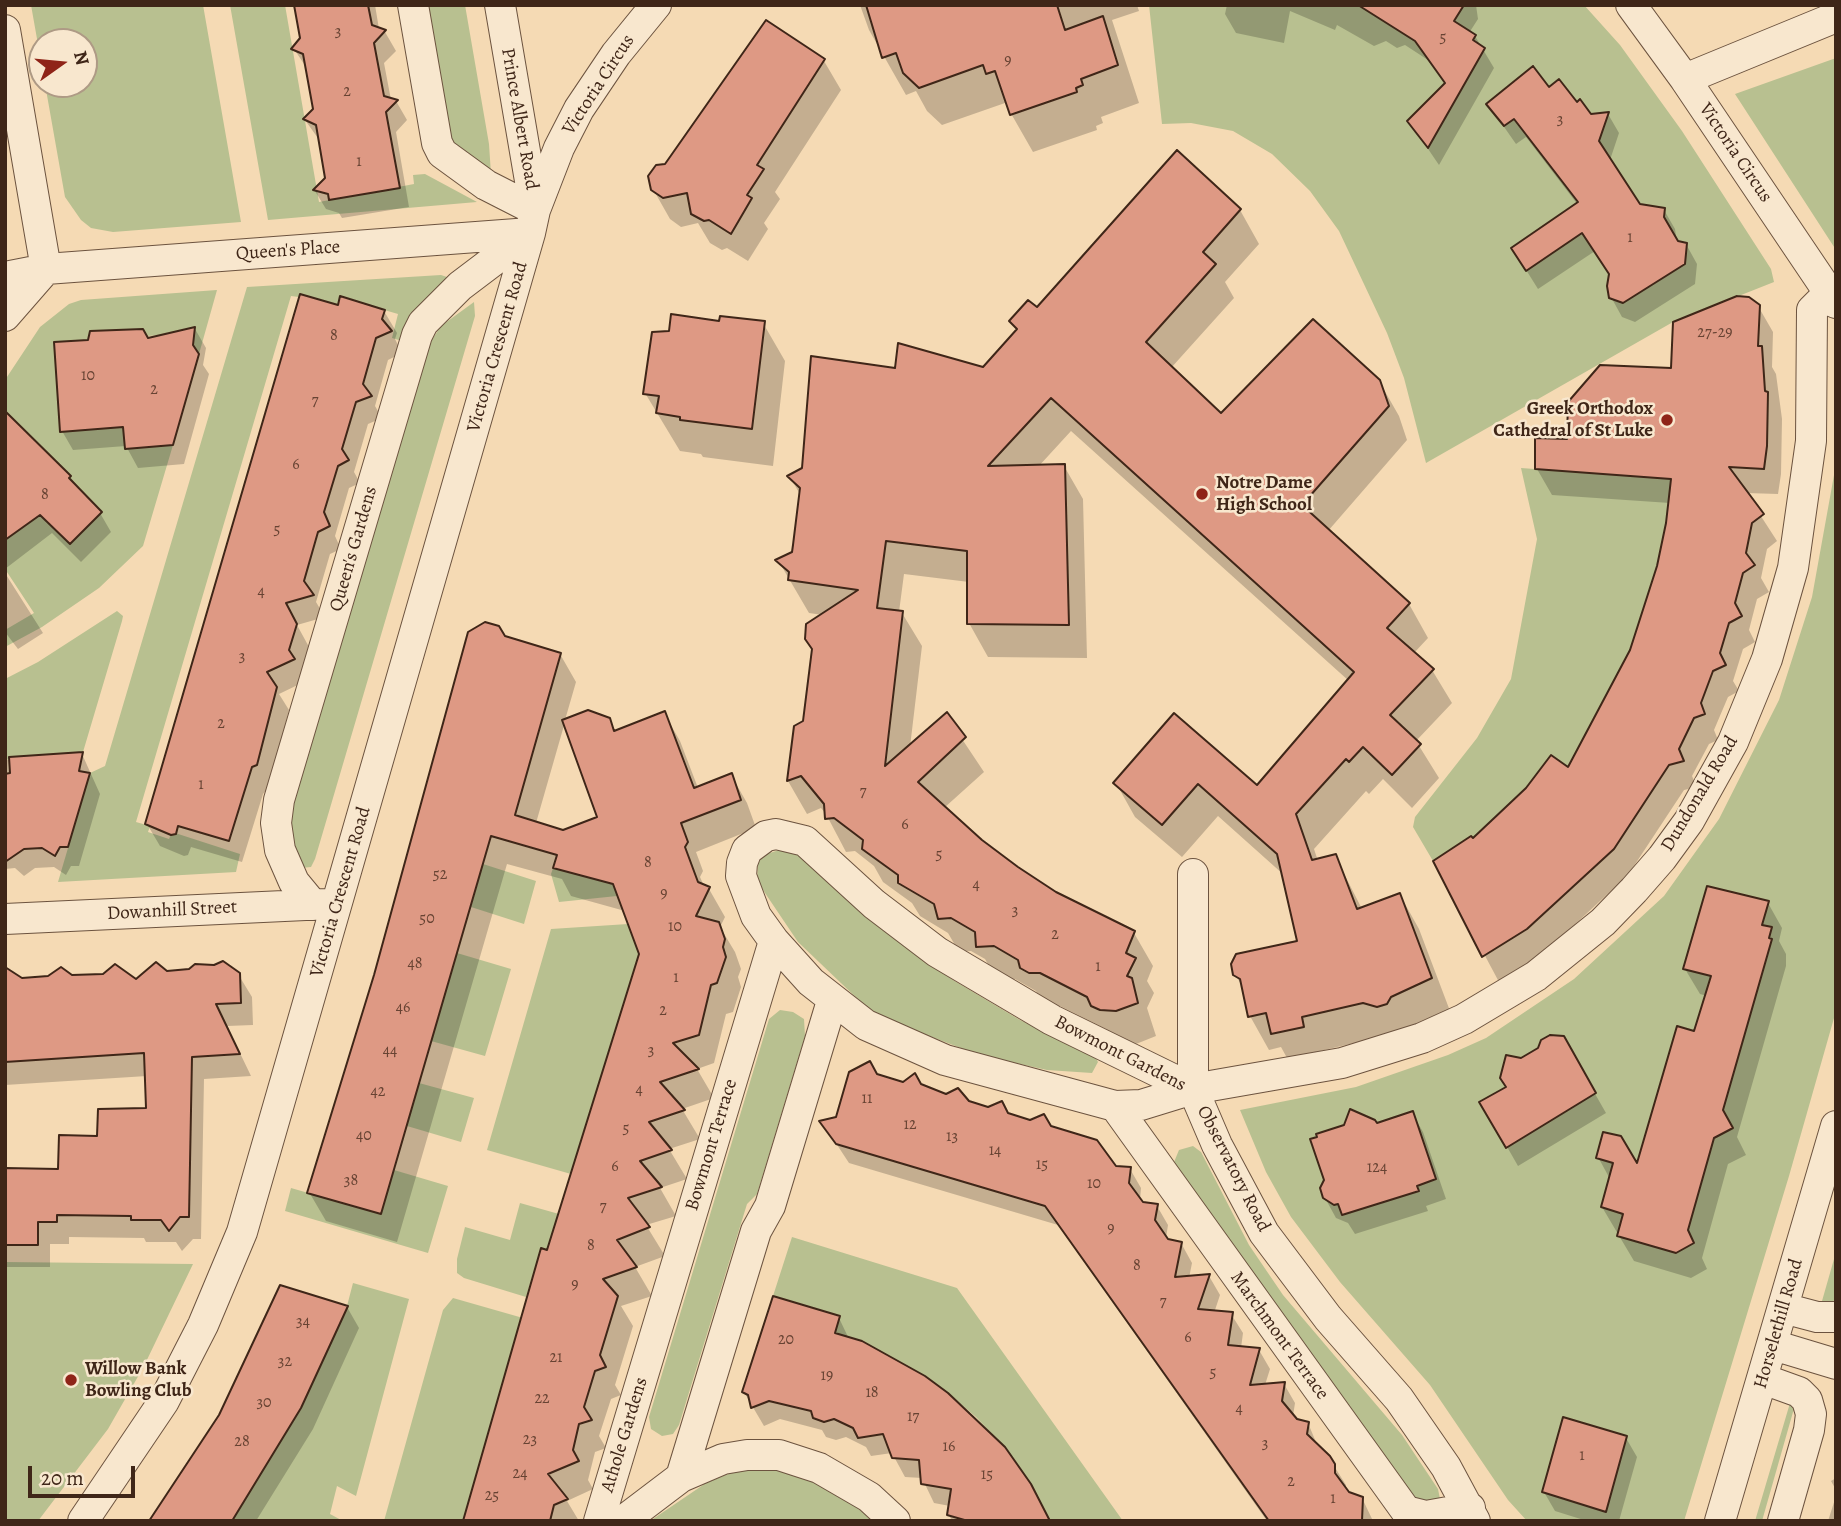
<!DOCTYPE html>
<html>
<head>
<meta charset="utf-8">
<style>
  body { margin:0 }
  #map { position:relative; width:1841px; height:1526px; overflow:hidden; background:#f5dab4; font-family:Alegreya,serif }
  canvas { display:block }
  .frame { position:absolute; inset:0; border:7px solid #3f2618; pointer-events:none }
  .north { position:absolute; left:28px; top:28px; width:70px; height:70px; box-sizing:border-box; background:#f8e7ce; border:2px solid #ae9a85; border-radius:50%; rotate:75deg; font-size:19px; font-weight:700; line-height:28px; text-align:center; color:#3f2618 }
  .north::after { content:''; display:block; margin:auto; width:24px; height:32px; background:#8f2418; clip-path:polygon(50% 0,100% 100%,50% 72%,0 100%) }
  .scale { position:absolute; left:28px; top:1466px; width:107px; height:32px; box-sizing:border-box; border:4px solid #3f2618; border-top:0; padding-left:9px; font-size:21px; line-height:24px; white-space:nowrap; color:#3f2618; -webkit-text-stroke:5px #f8e7ce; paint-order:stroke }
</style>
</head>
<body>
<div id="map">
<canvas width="1841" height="1526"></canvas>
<div class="frame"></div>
<div class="north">N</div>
<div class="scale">20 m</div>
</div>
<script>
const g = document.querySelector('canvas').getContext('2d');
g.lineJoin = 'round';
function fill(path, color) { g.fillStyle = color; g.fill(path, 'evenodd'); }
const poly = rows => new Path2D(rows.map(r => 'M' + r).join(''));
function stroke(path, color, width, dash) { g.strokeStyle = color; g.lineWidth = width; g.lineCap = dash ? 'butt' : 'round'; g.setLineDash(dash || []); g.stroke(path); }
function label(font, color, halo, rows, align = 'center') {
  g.font = font + ' Alegreya,serif'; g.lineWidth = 5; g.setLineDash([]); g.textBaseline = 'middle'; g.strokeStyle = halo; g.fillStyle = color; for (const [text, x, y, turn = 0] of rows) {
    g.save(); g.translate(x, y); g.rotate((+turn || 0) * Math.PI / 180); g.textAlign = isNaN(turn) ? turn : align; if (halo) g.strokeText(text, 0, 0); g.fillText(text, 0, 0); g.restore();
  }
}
const green = poly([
  [31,5,203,5,241,222,113,232,91,228,81,220,65,197,45,84,84,84,84,42,42,42,42,67],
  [230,5,285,5,319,202,414,184,413,175,425,174,477,202,268,220],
  [427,5,465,5,489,144,491,174,452,143],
  [1149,5,1584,5,1620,45,1682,131,1771,269,1774,282,1673,322,1426,463,1404,378,1387,333,1339,231,1310,191,1272,154,1233,131,1191,123,1162,124],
  [1836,58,1836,250,1735,94],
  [441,275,450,278,402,341,392,338,398,314,340,297,337,308,322,300,291,296,136,822,150,826,148,832,169,839,172,832,240,854,236,872,58,882,90,773,105,766,247,287],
  [217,290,199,354,177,334,147,336,143,329,126,330,123,337,112,338,108,330,91,332,88,340,54,342,59,411,123,427,125,449,173,445,143,546,99,588,42,627,5,647,5,630,34,613,5,569,5,540,39,514,70,544,101,512,69,478,71,476,18,424,5,431,5,380,40,327,69,304,81,300],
  [474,302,475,316,315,859,311,867,301,868,298,864,288,813,423,353,441,326],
  [1836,464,1836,1011,1789,1176,1684,1521,1527,1521,1508,1500,1430,1385,1340,1282,1291,1217,1266,1172,1240,1110,1356,1087,1448,1055,1486,1038,1574,979,1664,896,1719,819,1779,700,1812,597],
  [1521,468,1671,479,1666,523,1657,566,1630,650,1575,772,1551,755,1536,775,1559,794,1517,797,1498,814,1489,863,1471,836,1433,861,1413,827,1415,817,1477,738,1511,679,1537,539],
  [117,611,123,616,122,621,83,752,77,752,77,757,22,756,5,760,5,679,38,662],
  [782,849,792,851,817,869,890,935,953,980,1020,1020,1095,1056,1098,1062,1092,1073,1047,1070,979,1055,890,1021,865,1006,798,942,763,890,757,880,758,863,764,855],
  [602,854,617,896,559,902,551,874,553,868],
  [483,864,536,881,524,924,471,907],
  [628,924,639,954,571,1174,487,1150,551,929],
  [457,953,511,969,485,1056,431,1041],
  [780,1010,793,1012,804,1019,805,1036,757,1194,747,1204,679,1425,673,1434,662,1436,651,1429,649,1417,769,1019],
  [419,1083,474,1098,461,1142,407,1126],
  [1193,1146,1201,1152,1249,1245,1283,1295,1402,1435,1438,1489,1440,1499,1426,1505,1414,1501,1172,1167,1179,1150],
  [394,1170,448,1186,428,1253,285,1211,291,1188,381,1214],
  [520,1203,559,1214,548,1250,541,1249,526,1297,464,1278,457,1273,457,1259,465,1227,510,1240],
  [792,1237,957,1288,1123,1521,1049,1521,1034,1490,1006,1449,976,1417,942,1388,863,1342,782,1316,787,1300,773,1296],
  [1836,1252,1836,1298,1831,1304,1820,1308],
  [5,1262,193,1264,144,1366,108,1429,38,1521,5,1521],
  [353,1283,409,1299,356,1496,337,1486,330,1514,343,1521,232,1521,305,1399,347,1306],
  [453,1298,523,1318,463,1521,384,1521,443,1310],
  [1790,1403,1795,1407,1793,1412,1762,1521,1755,1521],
  [760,1468,775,1468,802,1476,849,1501,874,1521,650,1521,706,1483,731,1473]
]);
const shadow = poly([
  [296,5,375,5,379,29,385,32,396,51,384,63,391,100,396,101,407,120,396,132,409,207,342,218,339,213,326,209,315,191,327,179,320,141,305,120,315,109,308,70,294,49,302,38],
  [860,5,1137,5,1139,11,1112,20,1139,103,1101,117,1103,123,1096,126,1097,130,1033,152,1005,103,942,125,927,111,916,91,906,95,869,30],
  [1227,5,1476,5,1478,19,1469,33,1475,36,1494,68,1439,165,1409,121,1446,85,1428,60,1405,45,1397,48,1386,41,1374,46,1337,25,1335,30,1290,11,1284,43,1236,33,1225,14],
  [824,61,841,90,775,192,780,199,764,223,768,229,748,261,727,248,722,250,710,243,698,223,681,227,670,219,653,189,666,166],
  [1549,89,1590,115,1608,114,1619,133,1610,160,1639,206,1664,210,1675,229,1677,242,1686,244,1697,264,1695,284,1635,322,1622,317,1611,297,1611,276,1595,251,1538,289,1513,249,1578,205,1526,137,1516,144,1488,104],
  [1240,210,1259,244,1225,282,1234,298,1171,368,1221,415,1379,381,1399,416,1407,440,1328,531,1409,604,1428,638,1414,653,1432,670,1452,703,1416,741,1439,778,1412,808,1383,779,1369,794,1366,791,1314,849,1318,861,1335,856,1362,909,1400,895,1419,929,1450,1011,1410,1030,1320,1051,1322,1060,1292,1067,1281,1047,1269,1050,1250,1016,1245,991,1235,974,1299,942,1284,875,1218,816,1182,857,1135,817,1116,783,1174,716,1257,788,1349,681,1071,431,1038,467,1064,466,1083,499,1087,658,988,657,969,623,969,582,904,574,899,612,902,613,922,646,910,747,946,715,984,772,944,808,981,841,1055,894,1134,933,1153,966,1147,981,1154,993,1147,1008,1156,1036,1136,1044,1121,1043,1112,1039,1106,1029,1060,1006,1049,1006,1041,1001,1036,991,1015,979,997,980,985,959,971,951,959,952,948,933,920,916,912,903,883,882,874,866,855,851,846,852,826,814,821,808,807,814,788,781,796,727,805,722,823,615,809,613,778,560,793,553,801,496,790,477,804,469,897,370,983,369,1017,332,1011,321],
  [1758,306,1773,332,1772,367,1776,374,1782,419,1781,474,1778,494,1746,493,1777,541,1767,549,1761,578,1769,592,1757,599,1749,630,1755,642,1743,649,1733,681,1739,691,1728,697,1714,730,1718,740,1709,744,1692,776,1697,787,1684,790,1628,875,1542,955,1499,982,1435,862,1472,840,1569,770,1631,650,1658,567,1670,503,1552,495,1537,469,1568,441],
  [339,307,384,311,397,333,395,339,402,353,388,360,375,406,382,418,368,424,354,472,360,483,349,488,335,536,341,549,330,554,316,602,325,617,297,625,309,647,306,681,279,694,289,710,269,787,263,794,242,862,191,847,188,855,184,856,160,846,147,824],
  [720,323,763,323,785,361,773,466,703,457,701,454,680,451,645,393],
  [195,329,206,348,203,365,209,374,184,464,138,468,126,446,73,450,62,431,148,340],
  [5,430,70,477,100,513,111,532,81,562,52,533,5,569],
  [5,573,43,633,18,649,5,632],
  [504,638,560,654,576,682,565,720,609,719,616,732,664,713,680,741,698,788,731,775,747,803,756,828,696,852,703,871,700,877,704,886,709,889,725,917,720,927,735,952,741,969,738,977,741,987,733,1012,726,1014,714,1063,697,1069,714,1098,682,1109,700,1139,669,1149,687,1179,660,1188,676,1216,646,1225,665,1256,635,1267,652,1296,621,1306,633,1326,615,1385,621,1395,611,1399,599,1436,606,1448,595,1452,588,1480,593,1489,567,1501,579,1521,464,1521,641,954,625,911,571,896,562,879,507,864,397,1242,326,1221,309,1192],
  [565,722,599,818,563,831,536,823],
  [82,754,100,794,79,866,71,866,66,875,54,867,35,868,24,876,15,868,5,869,5,760],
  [1768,903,1782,928,1779,941,1786,954,1786,966,1737,1137,1746,1155,1728,1164,1702,1258,1707,1269,1691,1278,1634,1261,1602,1207,1610,1179,1598,1157,1637,1167,1695,1033,1707,996,1700,994,1685,969],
  [166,972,238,974,252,997,253,1025,227,1026,251,1076,204,1079,201,1239,193,1239,182,1251,176,1242,146,1242,144,1238,69,1237,69,1244,50,1244,50,1267,5,1267,5,1170,60,1171,99,1138,148,1109,147,1076,5,1085,5,974,22,980,71,977,136,981],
  [1563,1038,1606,1113,1518,1166,1482,1103,1508,1088,1521,1060],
  [876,1076,921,1086,1050,1128,1115,1168,1130,1169,1141,1188,1140,1200,1157,1206,1168,1225,1166,1238,1181,1243,1192,1263,1189,1278,1209,1276,1220,1295,1214,1313,1231,1314,1243,1333,1241,1348,1259,1350,1270,1369,1265,1385,1284,1384,1295,1403,1293,1416,1308,1423,1318,1447,1329,1458,1346,1485,1345,1490,1362,1498,1373,1521,1267,1521,1058,1225,849,1163,822,1122,837,1118],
  [1412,1113,1423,1132,1446,1199,1426,1206,1428,1211,1355,1234,1348,1223,1336,1218,1325,1198,1376,1125],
  [347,1307,359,1328,313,1429,256,1521,150,1521,179,1482,240,1378],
  [839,1318,849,1339,924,1377,975,1418,1004,1448,1049,1521,952,1521,949,1515,950,1506,934,1503,922,1478,905,1477,892,1453,871,1456,866,1447,846,1437,836,1440,826,1437,822,1430,780,1419,764,1426,744,1392],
  [1626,1438,1637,1457,1619,1521,1587,1521,1555,1511,1544,1492],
  [1836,1478,1836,1490,1831,1481],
  [1836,1496,1836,1521,1828,1521]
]);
const building = poly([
  [294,5,368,5,372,25,386,30,374,43,384,96,398,100,386,112,400,188,329,200,328,194,313,190,325,178,316,125,303,119,313,109,303,54,291,49,300,38,294,5],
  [866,5,1057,5,1065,30,1103,16,1118,65,1081,79,1083,85,1076,88,1077,92,1010,115,995,71,986,74,983,65,919,88,903,73,896,53,882,58,866,5],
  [1358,5,1464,5,1454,21,1476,35,1473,40,1485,48,1428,148,1407,121,1445,83,1415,41,1358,5],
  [766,20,825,59,757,165,764,169,747,195,752,198,731,234,709,220,704,221,691,214,687,193,663,198,651,190,648,176,656,165,665,164,766,20],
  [1533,66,1549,87,1559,79,1577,102,1580,99,1591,114,1609,112,1599,141,1640,204,1665,208,1664,217,1678,241,1687,243,1685,264,1623,303,1609,298,1607,286,1609,274,1582,233,1526,271,1511,248,1578,202,1514,119,1504,126,1486,104,1533,66],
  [1177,150,1241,209,1203,252,1216,264,1146,342,1221,413,1313,319,1380,380,1389,406,1302,505,1410,603,1387,628,1434,669,1390,715,1421,744,1392,775,1363,747,1349,762,1346,759,1296,814,1312,860,1336,854,1357,909,1400,893,1432,978,1391,997,1387,1004,1377,1007,1363,1003,1302,1017,1304,1027,1271,1034,1266,1013,1248,1017,1240,979,1233,975,1231,964,1236,954,1297,941,1277,854,1198,784,1162,825,1113,783,1174,713,1257,785,1354,672,1051,398,988,466,1065,464,1069,625,967,624,967,551,886,541,877,608,903,611,885,766,947,712,966,737,918,782,982,840,1018,867,1056,892,1135,931,1126,953,1136,958,1127,976,1132,978,1138,1003,1116,1011,1100,1010,1091,1006,1087,997,1040,973,1029,973,1020,968,1018,960,994,946,976,947,975,932,951,918,938,919,934,904,898,883,898,875,862,849,863,840,834,818,825,819,824,804,801,776,787,781,794,726,803,721,812,649,805,639,806,624,858,590,788,580,789,572,775,560,792,552,793,545,800,488,787,476,802,468,811,356,895,368,898,343,983,367,1017,329,1009,321,1028,300,1037,307,1177,150],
  [300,294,338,305,340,296,385,310,382,319,392,331,376,338,363,384,372,396,356,402,342,449,349,460,338,466,324,512,330,526,318,532,304,581,314,595,286,603,297,624,289,650,295,659,267,672,277,687,257,765,252,767,229,841,178,826,176,834,171,835,145,824,300,294],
  [1737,296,1749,297,1760,305,1758,346,1762,346,1765,391,1768,392,1767,446,1764,469,1729,467,1764,514,1752,523,1746,553,1755,565,1743,573,1735,603,1742,616,1729,623,1720,653,1726,665,1713,671,1701,703,1705,714,1694,718,1679,749,1684,761,1669,765,1614,849,1527,929,1482,957,1433,861,1471,836,1473,838,1526,788,1551,755,1568,767,1630,650,1657,566,1666,523,1671,479,1535,469,1535,438,1567,439,1568,402,1600,365,1671,368,1673,322,1737,296],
  [671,314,719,321,720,316,765,321,752,429,680,420,680,417,656,413,659,396,643,394,652,332,669,331,671,314],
  [195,327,193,345,199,354,173,445,125,449,123,427,60,432,54,342,88,340,90,331,143,329,148,338,195,327],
  [5,411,71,476,69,478,102,512,70,544,40,515,5,540,5,411],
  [485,622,499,626,505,636,561,653,515,815,563,830,597,817,562,720,588,710,610,718,614,731,665,711,694,788,732,773,741,800,681,823,688,842,685,847,698,882,710,887,696,916,719,922,725,939,723,947,726,957,717,983,711,985,699,1035,673,1043,699,1069,660,1082,685,1110,649,1122,672,1150,640,1161,662,1187,628,1198,650,1227,617,1240,637,1267,603,1279,618,1296,600,1355,606,1367,595,1371,584,1407,592,1420,579,1424,573,1450,579,1461,548,1474,568,1499,554,1505,550,1521,463,1521,541,1248,547,1250,639,954,613,884,553,868,557,855,491,836,381,1214,307,1193,374,975,468,632,485,622],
  [83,752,79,771,90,773,68,847,60,847,55,856,42,848,24,849,5,862,5,774,10,773,9,757,83,752],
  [1707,886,1769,901,1762,925,1772,927,1769,938,1772,939,1723,1110,1733,1128,1714,1138,1688,1230,1694,1243,1676,1253,1617,1236,1623,1214,1601,1207,1613,1163,1596,1158,1603,1132,1621,1136,1637,1163,1677,1026,1694,1031,1711,976,1683,969,1707,886],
  [223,961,240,973,241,1003,216,1004,240,1054,192,1057,189,1217,180,1217,169,1231,161,1220,131,1220,131,1216,57,1215,57,1222,38,1222,38,1245,5,1245,5,1168,58,1169,59,1135,97,1136,98,1109,146,1108,144,1053,5,1062,5,967,22,978,48,976,61,967,72,975,103,974,115,964,136,979,156,962,167,971,189,969,195,964,214,965,223,961],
  [1550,1035,1564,1036,1596,1093,1506,1148,1479,1102,1506,1087,1500,1078,1506,1055,1521,1058,1538,1048,1541,1040,1550,1035],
  [870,1061,877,1074,903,1082,915,1073,921,1084,946,1094,958,1088,969,1101,988,1107,1002,1101,1008,1113,1030,1120,1044,1114,1051,1126,1097,1140,1116,1166,1131,1167,1129,1183,1143,1202,1158,1204,1155,1220,1168,1239,1182,1242,1175,1277,1210,1274,1198,1309,1233,1312,1228,1345,1260,1348,1250,1385,1285,1382,1282,1401,1297,1419,1309,1422,1307,1434,1330,1456,1335,1464,1335,1473,1349,1492,1363,1497,1362,1521,1269,1521,1045,1206,836,1144,819,1121,836,1117,849,1072,870,1061],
  [1350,1109,1375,1120,1377,1123,1413,1111,1436,1179,1417,1186,1419,1191,1342,1215,1338,1204,1334,1205,1323,1198,1320,1188,1324,1180,1310,1139,1317,1137,1316,1134,1344,1125,1350,1109],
  [280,1285,348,1306,301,1408,232,1521,149,1521,219,1415,280,1285],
  [773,1296,840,1316,835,1333,862,1341,925,1376,948,1393,1005,1447,1031,1484,1050,1521,968,1521,947,1515,951,1489,921,1484,919,1460,892,1458,883,1434,858,1438,853,1428,834,1419,824,1422,813,1418,811,1411,769,1401,751,1408,748,1395,742,1392,773,1296],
  [1563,1417,1627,1436,1606,1512,1542,1492,1563,1417]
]);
const street = poly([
  [413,5,437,143,442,153,486,185,535,210,559,148,579,109,616,54,656,5],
  [1631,5,1685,79,1836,303],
  [5,30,46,269],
  [1685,79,1836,17],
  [5,277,46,269,530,233],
  [5,316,46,269],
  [1193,874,1193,1089,1217,1145,1264,1233,1328,1318,1399,1399,1446,1467,1475,1521],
  [313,905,294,882,280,850,276,823,279,800,417,335,423,323,460,286,530,233],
  [5,919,327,904],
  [1193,1089,1052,1020,937,952,874,904,805,841,776,834,766,836,747,850,742,863,741,876,756,916,774,941,811,982,866,1025,945,1060,1115,1106,1141,1105,1193,1089,1342,1063,1422,1038,1464,1019,1536,976,1603,922,1634,890,1662,858,1689,821,1733,742,1767,659,1793,568,1811,441,1812,310,1828,294],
  [1115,1106,1406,1511,1426,1516,1470,1508],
  [1783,1308,1817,1317,1836,1317],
  [1773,1345,1836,1364],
  [1763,1379,1799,1392,1807,1400,1811,1414,1809,1430,1783,1521],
  [681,1477,756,1231,770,1206,832,1001],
  [83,1521,164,1401,203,1325,242,1232,530,233,535,210,500,5],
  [599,1521,774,941],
  [623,1521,681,1477,723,1459,747,1455,779,1455,819,1468,869,1497,895,1521],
  [1720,1521,1836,1126]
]);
const markers = [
  [1667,420,7,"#8f2418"],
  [1202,494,7,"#8f2418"],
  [71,1380,7,"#8f2418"]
];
const numberNames = [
  ["3",338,32],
  ["5",1443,38],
  ["9",1008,61],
  ["2",347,92],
  ["3",1560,120],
  ["1",359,162],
  ["1",1630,238],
  ["27-29",1715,333],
  ["8",334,336],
  ["10",88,376],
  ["2",154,390],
  ["7",315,401],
  ["6",296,465],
  ["8",45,495],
  ["5",277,530],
  ["4",261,592],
  ["3",242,657],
  ["2",221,724],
  ["1",201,785],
  ["7",863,792],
  ["6",905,825],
  ["5",939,855],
  ["8",648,863],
  ["52",440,875],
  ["4",976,885],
  ["9",664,894],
  ["3",1015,911],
  ["50",427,919],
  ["10",675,927],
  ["2",1055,935],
  ["48",415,964],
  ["1",1098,967],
  ["1",676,978],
  ["46",403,1008],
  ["2",663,1011],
  ["44",390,1051],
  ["3",651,1051],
  ["4",639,1090],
  ["42",378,1092],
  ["11",867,1099],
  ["12",910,1125],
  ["5",626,1129],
  ["40",364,1136],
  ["13",952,1137],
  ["14",995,1151],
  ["15",1042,1165],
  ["6",615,1167],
  ["124",1377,1168],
  ["38",351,1181],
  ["10",1094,1184],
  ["7",603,1207],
  ["9",1111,1229],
  ["8",591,1246],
  ["8",1137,1266],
  ["9",575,1285],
  ["7",1163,1302],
  ["34",303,1322],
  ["6",1188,1338],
  ["20",786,1340],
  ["21",556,1358],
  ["32",285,1362],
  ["5",1213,1373],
  ["19",827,1376],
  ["18",872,1393],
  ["22",542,1399],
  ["30",264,1403],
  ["4",1239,1409],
  ["17",913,1417],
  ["23",530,1440],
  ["28",242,1442],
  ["3",1265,1444],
  ["16",949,1447],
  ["1",1582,1456],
  ["24",520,1474],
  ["15",987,1475],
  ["2",1291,1482],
  ["25",492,1496],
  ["1",1333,1499]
];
const streetNames = [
  ["Victoria Circus",599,85,-57],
  ["Prince Albert Road",519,119,80],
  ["Victoria Circus",1735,153,56],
  ["Queen's Place",288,251,-4],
  ["Victoria Crescent Road",498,347,-74],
  ["Queen's Gardens",354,549,-74],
  ["Dundonald Road",1700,794,-59],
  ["Victoria Crescent Road",341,892,-74],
  ["Dowanhill Street",172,911,-3],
  ["Bowmont Gardens",1120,1054,27],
  ["Bowmont Terrace",712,1145,-73],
  ["Observatory Road",1233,1169,63],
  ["Horselethill Road",1779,1324,-74],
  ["Marchmont Terrace",1279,1336,54],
  ["Athole Gardens",625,1435,-73]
];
const poiNames = [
  ["Greek Orthodox",1653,409,"right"],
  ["Cathedral of St Luke",1653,431,"right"],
  ["Notre Dame",1216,483],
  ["High School",1216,505],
  ["Willow Bank",85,1369],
  ["Bowling Club",85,1391]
];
fill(green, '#b8c090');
fill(shadow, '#0003');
fill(building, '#de9984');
stroke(building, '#3f2618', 2);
stroke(street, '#6c533f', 32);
stroke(street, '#f8e7ce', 30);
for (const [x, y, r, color] of markers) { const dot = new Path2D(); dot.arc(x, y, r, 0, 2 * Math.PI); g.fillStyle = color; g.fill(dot); stroke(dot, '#f8e7ce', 2.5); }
label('16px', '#674333', null, numberNames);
label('19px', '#3f2618', '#f8e7ce', streetNames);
label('bold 19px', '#3f2618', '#f8e7ce', poiNames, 'left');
</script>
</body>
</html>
